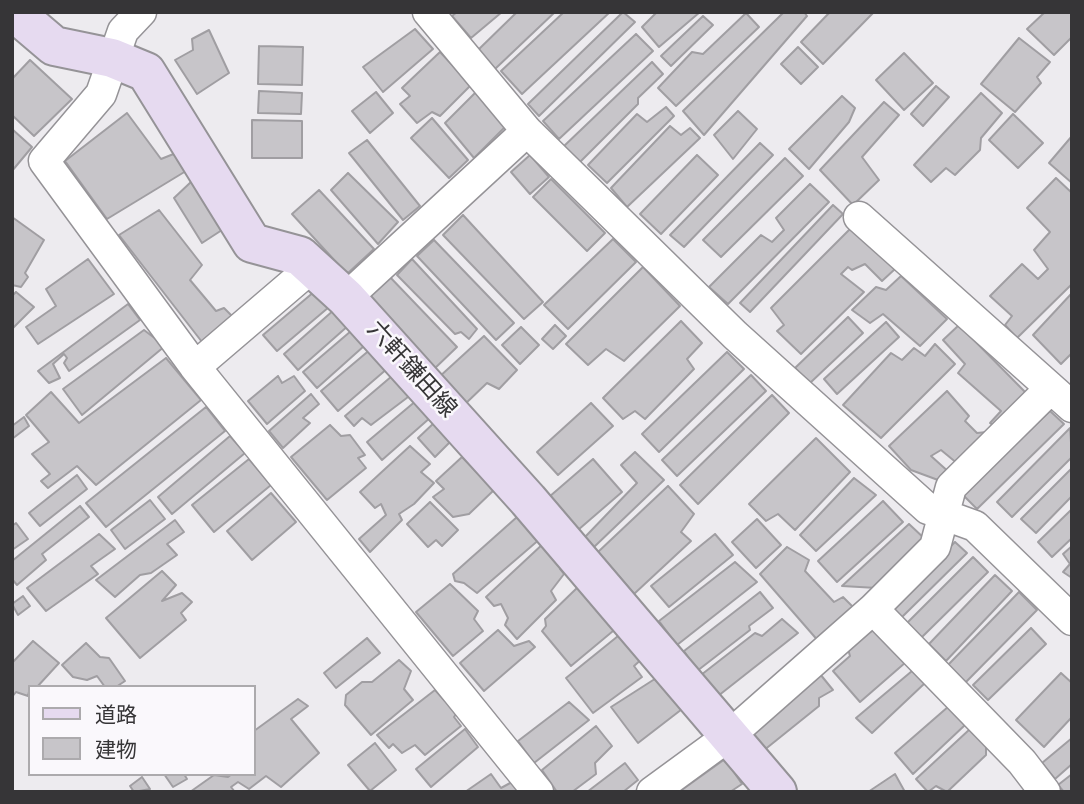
<!DOCTYPE html>
<html>
<head>
<meta charset="utf-8">
<style>
  body { margin:0 }
  #map { position:relative; width:1084px; height:804px; overflow:hidden; background:#edebef; font-family:"Source Serif 4","Noto Sans JP",serif }
  canvas { display:block }
  .frame { position:absolute; inset:0; border:14px solid #363537; pointer-events:none }
  .legend { position:absolute; left:28px; top:685px; width:228px; height:91px; box-sizing:border-box; background:#faf8fc; border:2px solid #acaaad; margin:0; padding:9px 12px; list-style:none; font-size:21px; color:#363537 }
  .legend li { display:flex; align-items:center; gap:14px; height:35px }
  .legend b { width:35px; border:2px solid #acaaad }
</style>
</head>
<body>
<div id="map">
<canvas width="1084" height="804"></canvas>
<div class="frame"></div>
<ul class="legend">
<li><b style="height:9px;background:#e6daf0"></b>道路</li>
<li><b style="height:19px;background:#c7c5c9"></b>建物</li>
</ul>
</div>
<script>
const g = document.querySelector('canvas').getContext('2d');
g.lineJoin = 'round';
function fill(path, color) { g.fillStyle = color; g.fill(path, 'evenodd'); }
const poly = rows => new Path2D(rows.map(r => 'M' + r).join(''));
function stroke(path, color, width, dash) { g.strokeStyle = color; g.lineWidth = width; g.lineCap = dash ? 'butt' : 'round'; g.setLineDash(dash || []); g.stroke(path); }
function label(font, color, halo, rows, align = 'center') {
  g.font = font + ' "Source Serif 4","Noto Sans JP",serif'; g.lineWidth = 5; g.setLineDash([]); g.textBaseline = 'middle'; g.strokeStyle = halo; g.fillStyle = color; for (const [text, x, y, turn = 0] of rows) {
    g.save(); g.translate(x, y); g.rotate((+turn || 0) * Math.PI / 180); g.textAlign = isNaN(turn) ? turn : align; if (halo) g.strokeText(text, 0, 0); g.fillText(text, 0, 0); g.restore();
  }
}
const building = poly([
  [457,12,502,12,471,38,452,16,457,12],
  [517,12,555,12,495,69,477,51,517,12],
  [564,12,610,12,522,94,501,71,564,12],
  [623,12,635,22,539,116,528,104,623,12],
  [657,12,700,12,659,47,642,27,657,12],
  [784,12,804,12,807,16,704,135,683,111,784,12],
  [830,12,874,12,823,64,801,42,830,12],
  [1045,12,1072,12,1072,37,1054,55,1027,29,1045,12],
  [746,13,759,27,676,106,658,88,692,52,703,54,746,13],
  [703,16,713,25,671,66,661,56,703,16],
  [415,29,433,49,383,92,363,67,415,29],
  [209,30,229,73,197,94,175,60,193,50,192,39,209,30],
  [636,34,653,51,559,139,543,121,636,34],
  [1019,38,1050,62,1037,77,1041,83,1015,112,981,84,1019,38],
  [259,46,303,47,302,85,258,84,259,46],
  [798,47,818,67,801,84,781,64,798,47],
  [440,52,471,85,440,116,432,112,417,123,400,104,410,96,402,88,440,52],
  [904,53,933,83,904,110,876,80,904,53],
  [30,60,72,99,34,136,12,115,12,79,30,60],
  [652,62,663,74,638,98,638,104,578,164,563,147,652,62],
  [936,86,949,97,923,126,911,114,936,86],
  [259,91,302,93,301,114,258,113,259,91],
  [376,92,393,113,370,133,352,111,376,92],
  [476,92,508,124,474,158,445,123,476,92],
  [981,93,1002,113,981,138,980,150,955,175,946,168,931,182,914,165,981,93],
  [842,96,855,108,849,122,809,169,789,149,842,96],
  [884,102,899,115,862,157,879,180,853,205,820,170,884,102],
  [666,107,674,116,607,183,588,165,637,114,647,122,666,107],
  [738,111,757,129,733,159,714,135,738,111],
  [127,113,161,159,176,153,186,171,107,219,65,161,127,113],
  [1013,114,1043,143,1018,168,989,140,1013,114],
  [432,118,468,160,449,178,411,138,432,118],
  [252,120,302,121,302,158,252,158,252,120],
  [670,126,681,135,690,128,700,138,627,207,611,188,670,126],
  [12,129,32,147,12,171,12,129],
  [1072,136,1072,183,1049,163,1072,136],
  [367,140,420,206,403,220,349,153,367,140],
  [760,143,773,155,684,247,670,235,760,143],
  [530,155,549,177,530,194,511,172,530,155],
  [697,155,718,175,661,234,640,214,697,155],
  [785,158,803,176,721,257,703,240,785,158],
  [348,173,398,222,378,244,331,190,348,173],
  [1056,178,1072,193,1072,284,1017,338,1005,325,1012,316,990,296,1022,264,1038,279,1048,269,1034,250,1050,232,1027,208,1056,178],
  [551,179,605,233,587,251,533,197,551,179],
  [192,181,222,230,202,243,174,198,192,181],
  [810,184,829,202,728,304,709,287,761,235,772,242,784,230,776,218,810,184],
  [319,190,374,249,347,274,292,214,319,190],
  [833,205,843,214,750,312,740,303,833,205],
  [159,210,202,265,190,280,216,311,224,308,233,317,202,342,119,235,159,210],
  [463,215,543,302,524,319,443,235,463,215],
  [12,217,44,240,25,273,28,277,21,287,12,285,12,217],
  [851,228,895,269,882,281,865,264,852,270,848,267,841,274,864,292,801,354,777,331,784,325,771,308,851,228],
  [613,239,636,262,568,329,544,305,613,239],
  [434,240,514,323,496,340,417,256,434,240],
  [88,259,114,294,38,344,26,327,56,306,46,289,88,259],
  [412,259,477,329,469,339,461,332,455,334,397,275,412,259],
  [643,267,680,306,624,361,606,349,588,365,566,344,643,267],
  [388,275,457,347,432,371,363,300,388,275],
  [901,276,947,319,920,346,883,314,870,323,852,310,876,287,886,290,901,276],
  [315,291,329,307,277,351,263,335,315,291],
  [16,292,34,307,12,329,12,296,16,292],
  [1072,293,1072,353,1061,364,1033,335,1072,293],
  [128,304,140,320,69,371,64,363,67,358,64,354,53,364,60,378,49,383,38,371,128,304],
  [335,309,349,325,298,370,284,354,335,309],
  [848,317,863,333,810,383,795,368,848,317],
  [681,321,702,343,687,359,694,369,645,419,635,411,623,419,603,398,681,321],
  [886,322,899,337,837,394,824,379,886,322],
  [555,325,566,336,553,349,542,339,555,325],
  [959,325,1031,398,999,430,990,423,1001,411,958,373,965,364,943,340,959,325],
  [521,327,539,345,520,364,502,345,521,327],
  [144,330,165,346,82,415,63,389,144,330],
  [351,331,364,346,317,388,303,372,351,331],
  [484,336,517,370,499,389,487,383,463,406,438,378,484,336],
  [935,344,955,364,881,438,843,405,891,353,902,360,914,348,925,356,935,344],
  [372,348,388,368,338,411,321,391,372,348],
  [727,352,744,369,659,452,642,434,727,352],
  [166,358,201,400,96,485,77,466,48,488,41,481,50,474,32,454,49,442,26,415,51,392,79,423,166,358],
  [751,375,766,391,677,476,662,460,751,375],
  [278,376,282,383,294,376,305,391,267,424,248,401,278,376],
  [392,376,412,394,371,425,362,418,354,426,345,416,392,376],
  [947,391,969,416,965,421,977,433,987,432,958,464,941,450,931,456,951,474,938,480,911,470,889,446,947,391],
  [311,394,319,404,303,418,310,423,283,448,269,431,311,394],
  [772,395,789,413,698,504,680,485,772,395],
  [417,400,431,417,382,460,367,442,417,400],
  [591,403,613,426,558,475,537,452,591,403],
  [206,407,225,431,106,527,86,503,206,407],
  [1050,411,1064,424,977,509,963,495,1050,411],
  [24,417,29,426,12,439,12,426,24,417],
  [435,422,452,440,435,457,418,438,435,422],
  [330,425,341,436,350,435,365,455,358,458,366,468,327,500,291,457,330,425],
  [1070,428,1072,457,1012,517,997,502,1070,428],
  [230,436,245,453,172,514,158,497,230,436],
  [816,438,850,472,795,530,778,514,766,521,749,504,816,438],
  [410,446,430,464,421,472,434,483,414,504,399,514,402,520,370,552,359,539,386,515,381,504,375,508,360,492,410,446],
  [635,452,664,480,593,548,585,537,637,483,621,465,635,452],
  [462,457,494,490,469,514,453,517,433,497,444,489,436,481,462,457],
  [249,459,271,485,214,532,192,505,249,459],
  [593,459,622,492,578,530,549,497,593,459],
  [1072,468,1072,496,1036,533,1021,519,1072,468],
  [77,475,87,489,40,526,29,513,77,475],
  [854,478,876,495,816,551,800,535,854,478],
  [668,486,694,514,681,532,691,541,634,594,598,552,668,486],
  [271,493,296,522,252,560,227,531,271,493],
  [150,500,165,519,125,549,111,530,150,500],
  [883,501,903,522,837,582,818,561,883,501],
  [430,502,458,530,442,546,436,540,428,547,407,524,430,502],
  [80,506,89,517,42,554,46,560,17,585,12,579,12,561,80,506],
  [1072,509,1072,538,1052,557,1038,542,1072,509],
  [517,517,541,538,477,593,464,583,455,581,453,574,517,517],
  [757,519,781,545,756,568,732,542,757,519],
  [175,520,184,532,167,544,177,555,151,573,140,575,115,597,96,580,175,520],
  [16,523,28,539,12,550,12,526,16,523],
  [909,524,926,540,877,588,842,586,909,524],
  [99,534,115,549,91,566,98,574,46,611,27,588,99,534],
  [715,534,733,555,669,607,651,586,715,534],
  [545,542,563,562,560,569,564,574,551,591,556,600,517,639,505,625,508,618,501,604,494,606,486,597,545,542],
  [955,542,967,553,900,619,889,608,955,542],
  [1072,546,1072,578,1063,572,1070,564,1063,554,1072,546],
  [787,547,809,560,805,571,834,602,843,597,856,610,820,643,760,574,787,547],
  [973,557,988,572,921,638,907,623,973,557],
  [735,562,757,582,677,645,659,621,735,562],
  [162,571,176,585,162,601,182,593,192,602,181,613,186,620,140,658,106,618,162,571],
  [995,575,1012,591,946,661,929,644,995,575],
  [450,584,478,611,474,619,483,631,453,656,416,612,450,584],
  [579,586,619,626,571,666,542,631,546,626,545,619,579,586],
  [760,592,773,608,749,626,750,630,697,671,684,651,760,592],
  [1019,592,1037,610,965,683,947,666,1019,592],
  [23,596,30,606,18,615,12,604,23,596],
  [782,619,798,633,718,696,701,675,755,633,762,636,782,619],
  [1031,628,1046,644,988,700,973,685,1031,628],
  [498,630,514,646,529,641,535,647,484,691,460,663,498,630],
  [874,630,906,662,860,702,833,671,850,656,848,649,858,639,874,630],
  [623,632,644,657,634,666,642,677,593,713,566,678,623,632],
  [367,638,380,653,336,688,324,673,367,638],
  [33,641,59,663,37,687,30,687,28,696,16,692,12,697,12,663,33,641],
  [86,643,100,657,109,658,125,681,116,687,105,687,97,676,87,680,73,677,62,665,86,643],
  [399,660,411,671,404,689,413,700,371,735,345,705,346,695,362,682,372,682,399,660],
  [912,671,925,683,872,733,856,718,912,671],
  [1061,673,1072,683,1072,717,1044,747,1016,720,1061,673],
  [820,674,833,690,819,698,819,706,763,751,747,729,820,674],
  [661,675,686,706,638,743,611,707,661,675],
  [435,690,445,701,453,702,459,710,454,717,461,726,425,755,415,745,402,753,393,744,389,748,377,735,435,690],
  [298,699,308,706,291,719,319,753,281,787,266,776,249,789,238,782,231,787,235,792,190,792,214,775,228,777,232,774,254,774,254,731,298,699],
  [569,702,589,720,534,763,518,741,569,702],
  [949,706,965,725,913,774,895,753,949,706],
  [596,726,612,746,595,763,596,774,572,792,557,792,542,770,596,726],
  [465,729,478,747,431,787,416,769,465,729],
  [970,729,986,745,986,755,947,792,936,786,928,792,916,779,970,729],
  [1072,738,1072,764,1055,779,1042,763,1072,738],
  [375,743,396,770,370,791,348,765,375,743],
  [725,759,742,784,730,792,679,792,725,759],
  [625,763,638,780,623,792,587,792,625,763],
  [164,774,184,774,187,779,173,787,164,774],
  [491,774,501,788,512,782,519,792,465,792,491,774],
  [895,774,905,792,868,792,895,774],
  [1072,774,1072,792,1064,792,1058,785,1072,774],
  [142,777,150,789,134,792,130,786,142,777]
]);
const minor = poly([
  [141,12,123,31,101,94,44,161,195,367,538,792],
  [428,12,527,131,735,335,928,509,975,526,1072,620],
  [859,217,1072,407],
  [346,298,527,131],
  [195,367,312,267],
  [873,609,1022,762,1045,792],
  [652,792,730,735,873,609,935,547,951,487,1049,390]
]);
const secondary = poly([
  [14,12,54,46,112,58,146,72,252,243,300,256,346,298,528,500,777,792]
]);
const streetNames = [
  ["六軒鎌田線",411,370,48]
];
fill(building, '#c7c5c9');
stroke(building, '#a09ea2', 2);
stroke(minor, '#959397', 33);
stroke(secondary, '#959397', 42);
stroke(minor, '#fff', 30);
stroke(secondary, '#e6daf0', 38);
label('24px', '#363537', '#faf8fc', streetNames);
</script>
</body>
</html>
